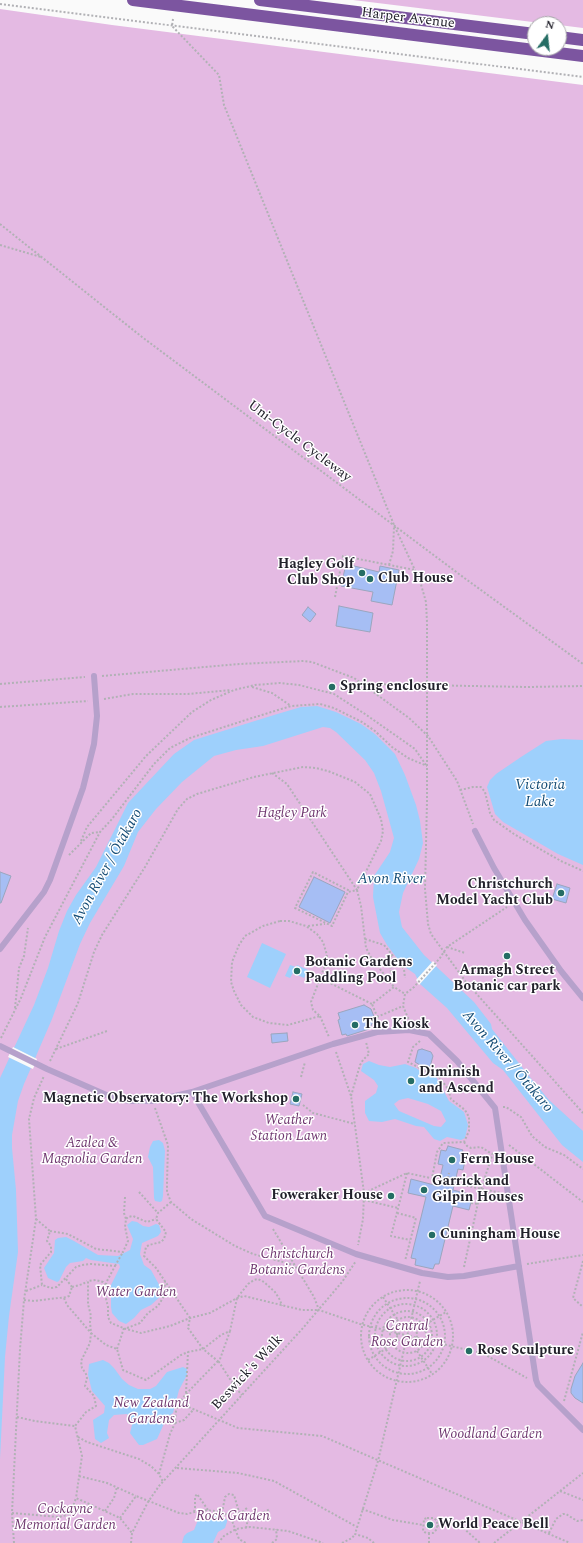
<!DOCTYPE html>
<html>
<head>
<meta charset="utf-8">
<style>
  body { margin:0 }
  #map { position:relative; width:583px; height:1543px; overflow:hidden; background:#fafafa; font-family:Spectral,serif }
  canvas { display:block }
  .north { position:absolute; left:527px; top:16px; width:40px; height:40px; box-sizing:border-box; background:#fff; border:1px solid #a7a6aa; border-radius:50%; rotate:15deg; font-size:11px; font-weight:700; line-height:16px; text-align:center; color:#22212b }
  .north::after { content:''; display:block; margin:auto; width:14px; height:18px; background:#256d64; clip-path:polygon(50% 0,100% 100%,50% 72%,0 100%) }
</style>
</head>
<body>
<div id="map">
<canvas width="583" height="1543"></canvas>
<div class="north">N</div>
</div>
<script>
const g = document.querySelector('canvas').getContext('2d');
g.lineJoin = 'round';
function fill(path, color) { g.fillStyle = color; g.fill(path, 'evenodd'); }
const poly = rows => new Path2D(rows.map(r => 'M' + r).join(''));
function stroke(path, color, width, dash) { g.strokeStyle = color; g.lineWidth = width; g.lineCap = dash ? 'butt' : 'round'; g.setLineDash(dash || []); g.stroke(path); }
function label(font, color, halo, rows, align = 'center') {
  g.font = font + ' Spectral,serif'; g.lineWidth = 3; g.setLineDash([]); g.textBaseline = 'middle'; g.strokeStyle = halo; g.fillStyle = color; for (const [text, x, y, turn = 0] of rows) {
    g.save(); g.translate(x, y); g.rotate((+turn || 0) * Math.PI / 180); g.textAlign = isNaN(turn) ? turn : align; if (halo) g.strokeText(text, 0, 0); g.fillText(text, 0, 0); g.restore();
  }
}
const green = poly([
  [353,0,583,0,583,28,559,25,559,24,549,24],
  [0,9,112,25,583,85,583,1543,0,1543]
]);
const water = poly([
  [317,706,336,712,361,724,375,734,395,754,405,775,416,805,420,821,423,843,419,859,403,893,399,912,402,927,424,955,474,1002,491,1024,492,1029,529,1076,549,1100,583,1131,583,1162,562,1145,503,1070,493,1063,447,1008,420,984,415,974,402,965,387,945,380,933,373,897,374,876,390,852,394,838,381,791,374,773,365,760,336,732,330,728,323,727,263,746,236,750,214,756,182,782,156,809,138,832,124,866,90,923,80,944,52,1019,24,1084,18,1101,12,1135,12,1148,16,1190,18,1252,9,1316,5,1357,0,1459,0,1078,34,1005,48,968,59,931,67,911,76,895,96,867,128,803,174,754,194,740,274,715,301,707],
  [562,739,583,740,583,865,558,854,503,822,495,814,487,787,490,780,496,774,521,757,546,741],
  [262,943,286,954,270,988,247,977],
  [290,965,296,967,297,965,308,970,304,978,293,973,290,978,285,976],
  [369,1061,379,1065,390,1067,405,1064,416,1068,425,1074,431,1076,435,1075,449,1101,464,1112,468,1125,465,1138,461,1140,447,1137,440,1141,434,1139,424,1127,416,1126,395,1119,382,1122,369,1121,365,1113,365,1101,376,1093,378,1086,374,1080,361,1071,363,1064],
  [408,1098,428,1104,441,1111,446,1121,441,1127,434,1126,399,1111,394,1104,399,1100],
  [159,1140,163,1143,165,1151,163,1196,162,1201,160,1202,155,1201,154,1198,153,1167,148,1157,150,1147,153,1141],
  [132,1221,137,1222,143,1226,149,1227,156,1224,159,1225,161,1232,158,1236,142,1243,140,1254,144,1265,151,1270,162,1290,162,1295,151,1305,141,1310,134,1318,126,1324,119,1321,112,1313,111,1307,111,1285,120,1267,119,1264,91,1260,86,1258,83,1261,70,1263,66,1267,59,1281,57,1282,48,1278,44,1268,54,1253,55,1240,58,1238,66,1237,74,1241,98,1255,118,1256,130,1250,133,1239,127,1225],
  [103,1360,109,1363,114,1368,122,1379,129,1385,138,1389,150,1389,156,1386,167,1372,183,1367,187,1369,187,1375,179,1390,173,1413,167,1417,157,1439,143,1445,139,1445,130,1433,133,1421,127,1414,114,1415,109,1420,107,1433,109,1438,101,1443,95,1439,93,1420,104,1413,105,1406,92,1391,88,1375,89,1364],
  [211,1514,218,1515,227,1520,227,1522,225,1528,218,1532,213,1543,182,1543,184,1536,187,1533,194,1530,198,1520,201,1517]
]);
const pier = poly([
  [433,961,437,965,419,985,416,980],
  [13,1047,37,1059,33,1069,8,1057]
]);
const building = poly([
  [346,564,379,572,380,566,399,570,392,605,371,601,373,592,341,586,346,564],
  [339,606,373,613,370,632,336,626,339,606],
  [308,607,316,614,310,622,302,615,308,607],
  [0,872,11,876,1,903,0,903,0,872],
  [314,877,345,892,330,923,299,907,314,877],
  [557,884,570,888,566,903,552,899,557,884],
  [364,1005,371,1009,375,1019,369,1029,347,1036,346,1034,342,1035,338,1020,340,1019,338,1013,364,1005],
  [287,1033,288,1041,272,1043,271,1034,287,1033],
  [422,1049,431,1052,433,1056,430,1067,420,1065,415,1062,418,1050,422,1049],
  [293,1092,302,1094,299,1106,290,1104,293,1092],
  [448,1146,463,1150,461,1154,466,1156,463,1170,458,1169,453,1190,473,1195,469,1210,453,1206,439,1264,435,1264,433,1269,415,1265,416,1259,411,1258,426,1197,408,1193,411,1179,438,1186,443,1165,438,1164,441,1150,446,1151,448,1146],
  [583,1363,583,1403,575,1398,571,1393,571,1389,575,1376,583,1363]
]);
const path = poly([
  [0,4,583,77],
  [173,19,172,26,219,75,224,105,394,525,420,581,426,602,427,622,427,801,425,889,428,924,431,934,466,982,583,1113],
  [0,224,142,337,463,577,583,664],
  [0,245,41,257],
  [389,565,393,551,394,527],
  [335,597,343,556,415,570],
  [102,676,239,664,304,661,312,662,354,678,409,718,428,736,457,781,473,824],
  [0,684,85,677],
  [364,684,527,687,583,686],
  [252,687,272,693,291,706],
  [104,699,133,694,188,694,231,690],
  [0,707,88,701],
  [272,773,287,784,357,890,348,892,332,926,295,908,313,872,350,891],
  [460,790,473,787,481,787,485,792,490,813,494,820,514,834,561,861,583,871],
  [81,841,87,827,146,756,192,712,211,700,234,690,255,685,280,683,299,685,334,694,365,714,415,749,426,765],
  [69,855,91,833,99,832],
  [280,921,289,921,306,926,317,934,323,942,327,955,324,968,311,1002,313,1010,320,1016,288,1025,269,1023,253,1017,241,1005,234,991,231,982,232,962,239,945,245,936,263,926,280,921],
  [308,926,325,924],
  [365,939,384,945,404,969,405,978],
  [447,947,465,953],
  [320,978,372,1004],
  [389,980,391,974,390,958,392,955],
  [15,1008,19,968,24,956,28,928],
  [320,1016,329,1037],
  [377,1017,403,1006],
  [412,1021,408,1018,403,1006,405,994,414,987,440,958,447,947,507,907],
  [378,1025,379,1021,372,1004,394,987,405,994],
  [1,1038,21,998,45,937,100,832,112,819,154,764,170,748,190,738,252,718,291,706,320,704,334,708,362,722,375,731,392,747,408,758,427,766],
  [420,1041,413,1047,408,1062,428,1072,437,1074,448,1089,451,1099,465,1110,469,1117,469,1131,464,1142,443,1143,437,1152,432,1178],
  [56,1049,107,1031],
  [336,1052,351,1096,364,1193,363,1219,358,1245],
  [50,1061,78,1003,94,952,102,935,145,867,178,809,187,799,197,794,254,777,303,767,316,768,328,771,355,782,370,794,381,819,383,831,381,841,357,890,361,906,366,948,372,959,394,987],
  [437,1074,451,1065],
  [301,1077,305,1062],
  [351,1096,360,1065,363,1060,369,1054,366,1042],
  [303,1105,313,1113,355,1124],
  [503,1107,506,1107,521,1117,532,1136,545,1147,564,1155,583,1169],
  [155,1108,168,1145,167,1183,167,1192,171,1202,191,1219,235,1246,253,1254,294,1265],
  [464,1142,467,1146,471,1148,481,1147,492,1154],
  [509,1145,583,1202],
  [407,1173,391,1236,410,1240],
  [447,1182,449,1173],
  [139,1192,158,1213],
  [364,1193,407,1173,501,1193],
  [125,1197,124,1213,126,1219],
  [364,1200,398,1208],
  [171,1202,158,1213,156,1219,166,1232,164,1239,161,1242,149,1245,146,1247,144,1256,156,1268,190,1318,188,1328,203,1349,219,1362],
  [471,1203,478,1204],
  [397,1213,416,1218,405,1261],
  [36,1219,50,1231,47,1241,51,1246,51,1252,40,1265,42,1285,51,1288,57,1287,76,1267,82,1265,91,1264,115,1266,107,1281,104,1290,108,1307,108,1317,111,1323,126,1329,141,1333,170,1326,190,1318,210,1313,237,1298,244,1296,302,1310,319,1310],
  [273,1229,314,1297,319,1310,360,1324,484,1354,527,1378],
  [50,1231,68,1234,96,1249,123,1252,128,1241,125,1227,126,1219,128,1217,133,1216,147,1222,156,1219],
  [583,1261,573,1298,583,1307],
  [527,1264,583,1255],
  [115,1266,123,1252],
  [464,1267,481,1189,493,1153],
  [66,1279,72,1287],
  [106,1285,103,1282,96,1280,88,1281,88,1304,91,1316,90,1322,91,1333,106,1345,117,1349,123,1370,146,1380,181,1355,188,1352,203,1349,221,1335,230,1331,237,1298,248,1284,254,1280,258,1279,264,1282,275,1292,280,1300,282,1306],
  [72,1287,83,1284,87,1281],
  '361 1336a46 46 0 1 1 92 0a46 46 0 1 1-92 0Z',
  [26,1291,42,1285],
  [383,1297,398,1320],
  '369 1336a38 38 0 1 1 76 0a38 38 0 1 1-76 0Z',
  [64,1298,67,1305,91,1333,90,1343,81,1361,82,1368,86,1374,87,1378,85,1386,94,1396,96,1406,86,1412,75,1426,82,1456,76,1498],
  [24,1300,34,1301,67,1297,69,1296,72,1287],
  '375 1335a31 31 0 1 1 62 0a31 31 0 1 1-62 0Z',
  '382 1336a25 25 0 1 1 50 0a25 25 0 1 1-50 0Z',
  '390 1335a18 18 0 1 1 36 0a18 18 0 1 1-36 0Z',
  '397 1335a10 10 0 1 1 20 0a10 10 0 1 1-20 0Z',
  [423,1326,446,1312],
  [127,1328,140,1323,148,1313,158,1306,164,1296,165,1281],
  [230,1331,219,1362,235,1387,242,1395],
  [117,1349,124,1328],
  [417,1351,432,1374],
  [368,1360,392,1345],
  [218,1361,186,1394,179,1403,238,1428,322,1436,570,1543],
  [186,1393,188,1352],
  [564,1401,583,1332],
  [17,1417,35,1421,75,1426],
  [175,1423,184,1420,194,1409],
  [78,1437,87,1442,139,1459,151,1466,159,1474,163,1482],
  [177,1468,238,1473,274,1481,357,1527],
  [159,1474,170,1434,175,1423,176,1410,179,1403],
  [79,1476,107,1483,136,1496],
  [560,1491,583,1500],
  [362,1509,393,1520,423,1525],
  [105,1511,114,1498,117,1487],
  [194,1512,195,1508,195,1497,197,1494,208,1510],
  [12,1513,59,1517,67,1515,71,1512,76,1498,120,1518,132,1533],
  [222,1513,225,1497,229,1494,234,1495,239,1512,241,1513,247,1508],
  [120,1518,136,1496,179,1513,187,1514,202,1510,216,1511,228,1515,231,1518,239,1539,246,1543],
  [427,1518,434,1518,437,1521,437,1529,433,1533,426,1533,423,1531,424,1519,427,1518],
  [437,1526,452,1523,460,1525,480,1543],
  [246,1528,249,1515,262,1513,270,1509],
  [549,1533,556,1519,563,1514,566,1514,577,1521,583,1520],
  [14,1543,12,1513,20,1349,24,1300,36,1219,29,1119,34,1098,44,1076],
  [131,1543,132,1533,148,1502,159,1486,303,1328,342,1282,356,1261],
  [218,1543,224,1536,236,1529,250,1527,288,1531,323,1543],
  [272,1543,277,1539,276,1529],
  [342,1543,352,1538,355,1534],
  [374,1543,368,1538,355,1534,378,1461,420,1281],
  [429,1543,429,1533],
  [494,1543,583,1473]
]);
const lane = poly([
  [475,831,494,868,525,920,561,971,583,998],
  [0,949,44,892,50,880,83,788,94,744,97,716,94,676],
  [0,1046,47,1069,111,1097,120,1099,130,1101,153,1101,192,1092,265,1216,356,1254,422,1273,448,1277,464,1276,519,1266],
  [192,1092,333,1044,377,1032,409,1030,429,1034,457,1061,495,1108,536,1380,538,1385,583,1430]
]);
const primary = poly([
  [133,0,583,56],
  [260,0,535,34],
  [559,37,583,40]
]);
const markers = [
  [362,573,4,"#256d64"],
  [370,579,4,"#256d64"],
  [332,687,4,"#256d64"],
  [561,893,4,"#256d64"],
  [507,956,4,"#256d64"],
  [297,971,4,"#256d64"],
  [355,1025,4,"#256d64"],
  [411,1081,4,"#256d64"],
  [296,1099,4,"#256d64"],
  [452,1160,4,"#256d64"],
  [424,1190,4,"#256d64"],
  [391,1196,4,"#256d64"],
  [432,1235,4,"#256d64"],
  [469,1351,4,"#256d64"],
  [430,1525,4,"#256d64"]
];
const streetNames = [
  ["Harper Avenue",408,19,7],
  ["Uni-Cycle Cycleway",299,442,37],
  ["Beswick's Walk",248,1373,-47]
];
const poiNames = [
  ["Hagley Golf",354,565,"right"],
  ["Club Shop",354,581,"right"],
  ["Club House",378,579],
  ["Spring enclosure",340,687],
  ["Christchurch",553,885,"right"],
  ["Model Yacht Club",553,901,"right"],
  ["Botanic Gardens",305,963],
  ["Paddling Pool",305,979],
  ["Armagh Street",507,971,"center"],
  ["Botanic car park",507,987,"center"],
  ["The Kiosk",363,1025],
  ["Diminish",419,1073],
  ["and Ascend",419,1089],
  ["Magnetic Observatory: The Workshop",288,1099,"right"],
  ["Fern House",460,1160],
  ["Garrick and",432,1182],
  ["Gilpin Houses",432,1198],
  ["Foweraker House",383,1196,"right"],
  ["Cuningham House",440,1235],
  ["Rose Sculpture",477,1351],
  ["World Peace Bell",438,1525]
];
const parkNames = [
  ["Hagley Park",292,814],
  ["Weather",289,1121],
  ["Station Lawn",289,1137],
  ["Azalea &",92,1144],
  ["Magnolia Garden",92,1160],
  ["Christchurch",297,1255],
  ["Botanic Gardens",297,1271],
  ["Water Garden",136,1293],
  ["Central",407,1327],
  ["Rose Garden",407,1343],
  ["New Zealand",151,1404],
  ["Gardens",151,1420],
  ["Woodland Garden",490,1435],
  ["Cockayne",65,1510],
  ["Memorial Garden",65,1526],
  ["Rock Garden",233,1517]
];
const waterNames = [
  ["Victoria",540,786],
  ["Lake",540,803],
  ["Avon River / Ōtākaro",108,867,-61],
  ["Avon River",391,880],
  ["Avon River / Ōtākaro",507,1062,49]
];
fill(green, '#e4bae3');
fill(water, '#9ed0fc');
fill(pier, '#fafafa');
fill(building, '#a6bef4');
stroke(building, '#9ba6be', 1);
stroke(path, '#b1b1b5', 2, [2, 2]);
stroke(lane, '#b6a1cb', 6);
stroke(primary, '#7c55a0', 12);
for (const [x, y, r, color] of markers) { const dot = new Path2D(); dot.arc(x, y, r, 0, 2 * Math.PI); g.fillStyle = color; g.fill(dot); stroke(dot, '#fff', 1.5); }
label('14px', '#22212b', '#fff', streetNames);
label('bold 14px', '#22212b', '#fff', poiNames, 'left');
label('italic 14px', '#703870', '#fff', parkNames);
label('italic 15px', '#154d76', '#fff', waterNames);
</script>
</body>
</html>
